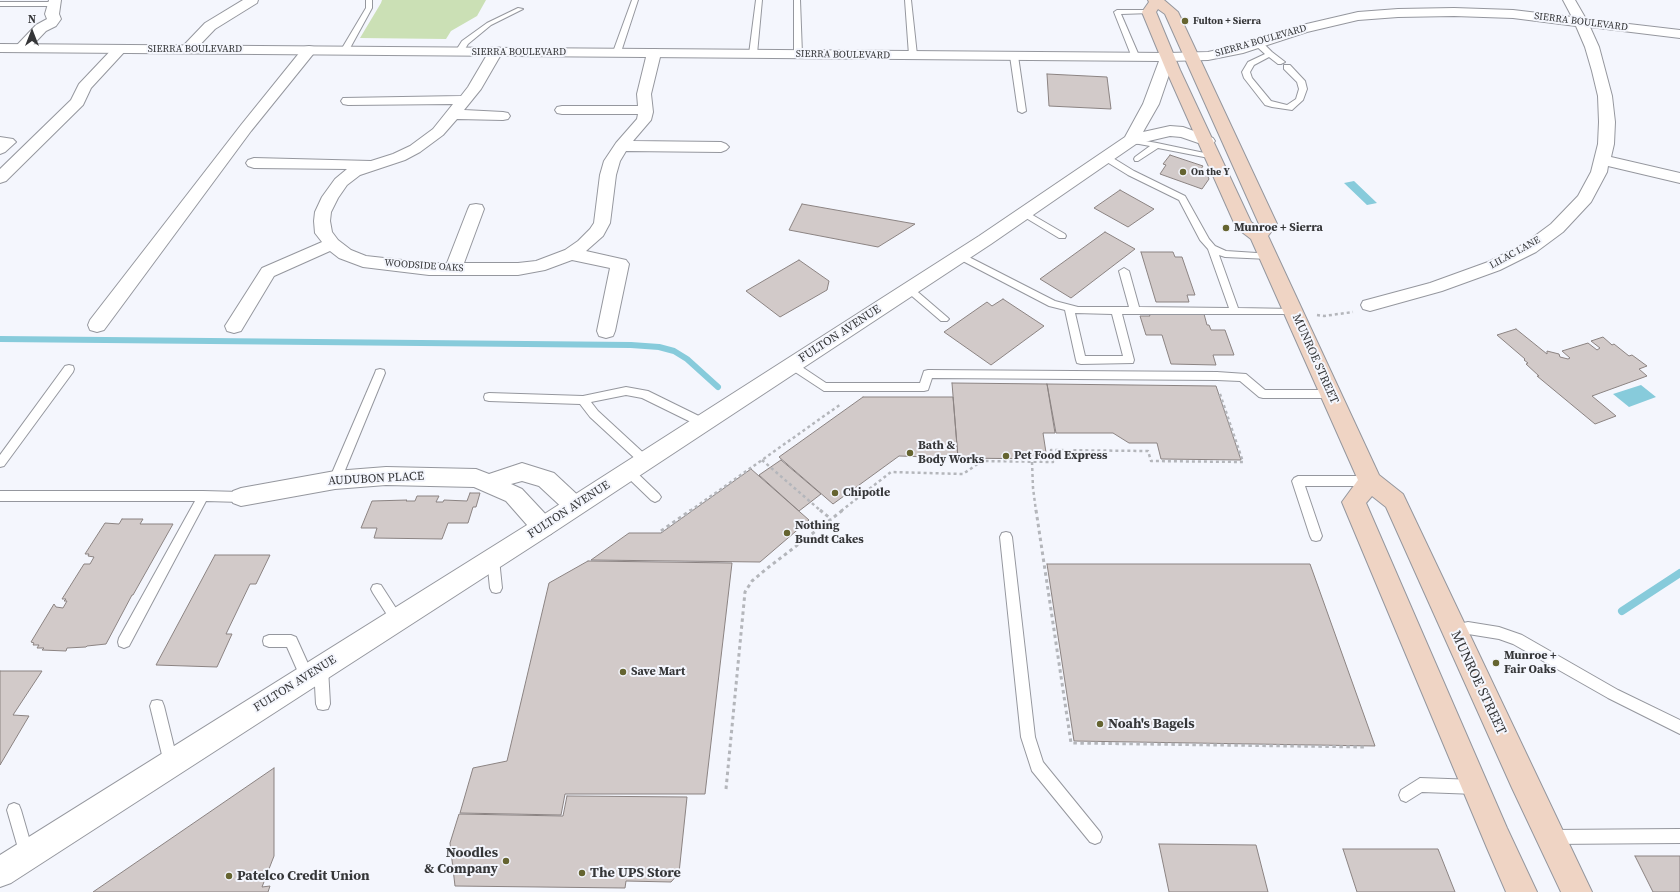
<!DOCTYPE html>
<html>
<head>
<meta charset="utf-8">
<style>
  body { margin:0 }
  #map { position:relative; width:1680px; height:892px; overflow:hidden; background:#f4f6fd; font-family:"Source Serif 4",serif }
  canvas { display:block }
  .north { position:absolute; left:12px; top:12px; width:40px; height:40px; -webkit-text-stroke:3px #f4f6fd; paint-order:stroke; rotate:0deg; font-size:11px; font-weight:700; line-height:16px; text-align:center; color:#353638 }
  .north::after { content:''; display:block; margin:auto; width:14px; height:18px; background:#353638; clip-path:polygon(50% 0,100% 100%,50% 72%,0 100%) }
</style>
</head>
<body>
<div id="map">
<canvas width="1680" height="892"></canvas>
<div class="north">N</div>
</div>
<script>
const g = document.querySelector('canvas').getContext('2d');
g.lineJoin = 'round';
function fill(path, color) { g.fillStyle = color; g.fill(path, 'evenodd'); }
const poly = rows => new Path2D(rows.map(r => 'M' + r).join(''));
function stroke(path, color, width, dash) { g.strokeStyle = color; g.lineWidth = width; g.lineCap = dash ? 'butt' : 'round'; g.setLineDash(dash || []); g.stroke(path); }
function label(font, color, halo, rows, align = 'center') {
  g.font = font + ' "Source Serif 4",serif'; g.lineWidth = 4; g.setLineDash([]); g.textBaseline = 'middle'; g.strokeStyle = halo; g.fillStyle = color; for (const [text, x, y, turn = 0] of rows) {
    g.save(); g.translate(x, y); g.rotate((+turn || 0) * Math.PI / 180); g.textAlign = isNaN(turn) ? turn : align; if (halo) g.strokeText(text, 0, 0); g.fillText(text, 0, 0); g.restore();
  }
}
const green = poly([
  [382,0,486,0,477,16,451,31,446,39,360,38,381,3]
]);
const water = poly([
  [1354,181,1377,203,1367,205,1344,183],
  [1641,385,1656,397,1629,407,1613,394]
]);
const streamFar1 = poly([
  [0,339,631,345,659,347,674,351,687,359,718,387]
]);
const stream = poly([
  [1622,611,1680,573]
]);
const building = poly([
  [1047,74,1107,77,1111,109,1049,106,1047,74],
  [1170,155,1203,166,1201,169,1205,170,1209,179,1202,189,1160,174,1166,165,1163,164,1170,155],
  [1120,190,1154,209,1128,227,1094,208,1120,190],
  [802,204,915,224,878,247,789,230,802,204],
  [1105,232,1135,249,1071,298,1040,279,1105,232],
  [1141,252,1173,252,1175,257,1182,257,1195,295,1187,295,1189,302,1156,302,1141,252],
  [799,260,829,281,827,290,780,317,746,291,799,260],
  [1003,299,1044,326,991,365,944,332,987,302,992,306,1003,299],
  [1149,314,1204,314,1207,325,1209,325,1211,330,1225,330,1234,355,1213,355,1216,365,1171,364,1162,335,1146,335,1140,316,1150,316,1149,314],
  [1516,329,1547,354,1547,351,1559,354,1560,357,1568,359,1570,358,1562,351,1588,343,1597,350,1600,348,1591,341,1603,337,1612,345,1614,344,1629,356,1632,355,1647,366,1639,369,1647,376,1592,396,1616,416,1595,424,1537,376,1539,376,1526,364,1528,363,1524,360,1525,359,1497,335,1516,329],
  [952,383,1047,384,1055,433,1043,433,1047,459,958,458,952,383],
  [1047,384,1216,386,1241,460,1161,459,1157,443,1129,443,1113,433,1056,433,1047,384],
  [863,397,953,397,958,458,899,456,833,504,779,457,863,397],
  [781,460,821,494,799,511,759,475,781,460],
  [751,469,809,520,760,562,591,560,629,533,661,533,751,469],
  [470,493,480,493,476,507,473,507,468,523,448,523,442,539,374,538,377,528,361,528,372,501,407,500,406,501,415,501,417,496,439,496,436,502,443,502,444,500,467,501,470,493],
  [122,519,143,519,140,524,173,524,133,595,132,595,106,644,87,646,86,647,67,648,66,651,42,650,44,648,37,648,39,645,33,645,34,643,31,642,54,604,56,607,63,608,67,601,64,601,66,599,62,599,84,564,90,564,94,557,88,556,89,554,85,554,105,523,119,524,122,519],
  [215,555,270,555,256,584,250,584,226,634,232,634,217,667,156,665,215,555],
  [588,561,732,563,705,794,565,794,561,815,460,813,473,768,507,761,549,583,588,561],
  [1047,564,1310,564,1375,746,1074,741,1047,564],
  [0,671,42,671,13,715,29,716,0,765,0,671],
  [274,768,274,856,262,887,270,886,268,892,93,892,274,768],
  [567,796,687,797,679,873,671,882,626,881,625,888,455,886,450,843,459,814,563,816,567,796],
  [1159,844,1256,845,1268,892,1169,892,1159,844],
  [1343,849,1438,849,1455,892,1357,892,1343,849],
  [1635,856,1680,856,1680,892,1653,892,1635,856]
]);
const pathFar1 = poly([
  [1317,315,1324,316,1353,312],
  [762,460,821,511],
  [1032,462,1033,488,1036,511],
  [690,511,841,404],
  [841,511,891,472,963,474,982,461,1053,462,1051,450,1148,451,1151,461,1243,462,1219,391]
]);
const path = poly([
  [820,510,831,519],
  [1036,510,1071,743,1365,747],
  [661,531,691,510],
  [726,789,745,592,752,581,765,570,843,510]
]);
const service = poly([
  [366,0,372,0,372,8,349,50,348,52,342,52,341,50,366,8,366,0],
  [632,0,638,0,621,52,617,54,614,54,613,52,632,0],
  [756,0,762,0,757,54,753,56,749,54,756,0],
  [794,0,800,0,802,54,798,56,794,54,794,0],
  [905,0,911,0,917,55,913,57,909,55,905,0],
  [0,2,53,2,56,4,53,6,0,6,0,2],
  [518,8,523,9,491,25,468,44,462,54,456,54,455,52,462,41,487,23,518,8],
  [1149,10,1151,11,1151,13,1121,14,1140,58,1139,60,1133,60,1114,12,1117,10,1149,10],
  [1255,41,1261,41,1272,52,1285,62,1281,64,1278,64,1269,57,1254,65,1250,72,1252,78,1271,101,1287,105,1296,99,1299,89,1297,82,1284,69,1284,65,1290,65,1305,81,1307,89,1303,100,1292,110,1272,107,1265,105,1244,78,1242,72,1248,62,1265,54,1255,45,1255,41],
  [1011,54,1014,54,1018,56,1026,111,1022,113,1018,111,1010,56,1011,54],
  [1128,138,1157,143,1214,155,1218,157,1214,159,1158,148,1138,161,1135,161,1134,159,1135,157,1150,146,1128,142,1128,138],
  [1102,155,1108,155,1134,171,1185,196,1209,239,1215,246,1226,251,1272,254,1274,256,1269,259,1225,257,1219,255,1238,308,1294,309,1297,310,1299,312,1297,314,1122,314,1134,360,1133,363,1081,364,1077,363,1076,360,1065,310,1049,306,957,258,955,256,957,254,963,254,1055,301,1078,307,1129,307,1119,271,1124,268,1129,271,1139,307,1229,308,1208,249,1200,240,1179,200,1128,175,1102,159,1101,157,1102,155],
  [1075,313,1112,314,1123,356,1085,356,1075,313],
  [1024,210,1065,234,1066,236,1065,238,1059,238,1021,215,1020,213,1021,211,1024,210],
  [909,286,912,287,947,317,949,319,947,321,941,321,906,291,904,289,906,287,909,286],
  [793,361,826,383,920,383,924,371,928,370,1217,372,1246,374,1265,390,1331,390,1335,391,1336,394,1335,397,1331,398,1263,398,1259,397,1240,381,1217,380,932,378,928,390,924,391,824,391,789,368,788,365,789,362,793,361],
  [69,365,73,366,74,369,73,372,4,466,0,467,0,455,65,366,69,365],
  [380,369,384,370,385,373,341,480,339,483,335,485,331,483,329,480,375,373,376,370,380,369],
  [626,387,648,391,707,420,708,423,707,426,703,427,699,426,642,398,626,395,591,402,598,411,649,458,651,461,649,464,645,465,641,464,590,417,580,404,489,401,485,400,484,397,485,394,489,393,583,396,626,387],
  [629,468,633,469,659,494,661,497,659,500,655,502,651,500,625,475,623,472,625,469,629,468],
  [1298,476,1370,476,1374,478,1376,481,1374,484,1370,486,1305,486,1322,536,1320,540,1316,541,1312,540,1310,536,1292,481,1294,478,1298,476],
  [0,491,203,491,241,492,245,494,247,497,245,500,241,502,206,501,129,646,124,648,119,646,118,642,119,638,195,501,0,501,0,491],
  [1006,532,1010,533,1012,537,1035,737,1043,762,1100,832,1102,837,1100,842,1095,844,1090,842,1032,771,1021,737,1000,537,1002,533,1006,532],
  [493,554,497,555,499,559,502,588,500,592,496,593,492,592,490,588,487,559,489,555,493,554],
  [377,584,381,585,401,616,403,620,401,624,397,626,393,624,373,593,371,589,373,585,377,584],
  [1468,622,1499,627,1522,635,1618,690,1680,720,1680,734,1608,698,1513,644,1499,639,1468,634,1454,636,1449,634,1448,630,1449,626,1468,622],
  [269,635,291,635,296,637,314,677,312,681,307,683,302,681,287,647,269,647,264,645,263,641,264,637,269,635],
  [321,662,326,664,328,668,330,704,328,709,323,710,318,709,316,704,314,668,316,664,321,662],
  [157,700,162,701,164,706,178,763,176,768,171,770,166,768,164,763,150,706,152,701,157,700],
  [1420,778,1476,780,1481,782,1483,787,1481,792,1476,794,1422,792,1406,802,1401,800,1399,795,1401,790,1420,778],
  [14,803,19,805,21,810,34,855,32,860,27,862,22,860,20,855,7,810,9,805,14,803],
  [1680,829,1680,843,1550,844,1545,842,1543,837,1545,832,1550,830,1680,829]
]);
const minor = poly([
  [49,0,61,0,59,14,61,19,56,26,46,31,27,51,22,52,17,51,15,48,17,45,36,25,47,19,45,14,49,0],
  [243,0,258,0,257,3,215,29,193,52,188,53,183,52,181,49,183,46,205,23,243,0],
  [1563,0,1575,0,1586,19,1680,30,1680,38,1590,27,1599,47,1612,96,1615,122,1614,144,1611,157,1680,173,1680,183,1608,166,1607,172,1591,202,1563,232,1536,252,1500,270,1442,291,1370,311,1363,309,1361,305,1363,301,1430,283,1488,262,1524,244,1551,224,1578,196,1591,172,1598,144,1599,122,1598,96,1592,71,1585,47,1576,26,1513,18,1454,16,1398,17,1358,20,1307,32,1243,53,1208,60,1168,61,1163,60,1161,57,1163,54,1168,53,1208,52,1235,46,1298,26,1358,12,1398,9,1454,8,1513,10,1572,17,1563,0],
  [120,45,125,46,127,49,91,88,83,105,6,181,0,183,0,169,71,100,79,84,115,46,120,45],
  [309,46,314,47,316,50,314,53,251,131,104,330,97,332,90,330,88,325,90,320,241,125,304,47,309,46],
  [496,47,501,48,503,51,481,89,464,110,503,112,508,113,510,116,508,119,503,120,457,119,443,135,420,152,405,160,360,175,347,185,338,198,331,212,330,221,332,232,338,240,351,250,366,256,429,263,447,263,468,209,470,205,476,204,482,205,484,209,464,263,518,263,536,261,565,250,578,241,590,229,594,223,600,175,604,161,616,143,637,119,638,114,562,114,557,113,555,110,557,107,562,106,638,106,637,94,647,53,649,50,654,49,659,50,661,53,651,94,653,112,651,120,633,141,721,142,726,144,729,147,726,150,721,152,626,151,620,161,616,175,610,223,603,236,586,251,626,260,629,264,615,331,613,336,606,338,599,336,597,331,610,268,572,260,545,270,518,275,429,275,363,267,339,258,330,251,274,276,241,331,234,333,227,331,225,326,262,268,322,242,315,233,314,221,315,212,322,197,335,179,347,169,254,168,248,166,246,163,248,160,254,158,371,161,393,154,410,146,433,129,453,104,348,105,343,104,341,101,343,98,461,96,468,87,491,48,496,47],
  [0,137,13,139,16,142,5,152,0,154,0,137],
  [522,463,554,473,583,500,586,506,583,512,575,515,567,512,539,486,522,481,511,484,522,489,551,520,554,527,551,534,543,536,535,534,506,501,474,487,386,485,335,489,241,506,233,503,230,497,233,491,241,488,335,471,386,467,476,469,489,474,522,463]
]);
const tertiary = poly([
  [0,44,1168,53,1173,54,1175,57,1159,104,1143,132,1170,126,1183,127,1213,138,1215,141,1213,144,1207,146,1181,137,1170,136,1136,144,991,244,551,534,11,883,0,887,0,855,535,520,979,236,1125,137,1143,104,1159,61,0,52,0,44]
]);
const secondary = poly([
  [1148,0,1164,0,1178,12,1277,224,1268,236,1379,475,1403,494,1592,892,1561,892,1512,788,1386,507,1372,496,1366,503,1507,828,1537,892,1506,892,1487,848,1342,502,1358,480,1251,239,1238,229,1235,225,1166,70,1142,12,1149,2,1148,0],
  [1158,9,1165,14,1259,224,1257,226,1251,222,1180,70,1156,12,1158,9]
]);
const markers = [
  [1185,21,4,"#656430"],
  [1183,172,4,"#656430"],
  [1226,228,4,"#656430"],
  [910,453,4,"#656430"],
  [1006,456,4,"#656430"],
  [835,493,4,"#656430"],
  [787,533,4,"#656430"],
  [1496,663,4,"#656430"],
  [623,672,4,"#656430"],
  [1100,724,4,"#656430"],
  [506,861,4,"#656430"],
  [582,873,4,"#656430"],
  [229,876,4,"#656430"]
];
const farPoinames = [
  ["Fulton + Sierra",1193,21],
  ["On the Y",1191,172]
];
const farStreetnames = [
  ["SIERRA BOULEVARD",1581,22,7],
  ["SIERRA BOULEVARD",1261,41,-16],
  ["SIERRA BOULEVARD",195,49],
  ["SIERRA BOULEVARD",519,52],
  ["SIERRA BOULEVARD",843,55,1],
  ["LILAC LANE",1515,253,-29],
  ["WOODSIDE OAKS",424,266,4]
];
const poiNames = [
  ["Munroe + Sierra",1234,228],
  ["Bath &",918,446],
  ["Body Works",918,460],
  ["Pet Food Express",1014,456],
  ["Chipotle",843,493],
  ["Nothing",795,526],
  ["Bundt Cakes",795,540],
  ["Munroe +",1504,656],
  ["Fair Oaks",1504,670],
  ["Save Mart",631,672]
];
const streetNames = [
  ["FULTON AVENUE",840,334,-33],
  ["MUNROE STREET",1315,359,66],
  ["AUDUBON PLACE",376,479,-3],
  ["FULTON AVENUE",569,510,-33],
  ["FULTON AVENUE",295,684,-32]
];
const nearStreetnames = [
  ["MUNROE STREET",1478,683,65]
];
const nearPoinames = [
  ["Noah's Bagels",1108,724],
  ["Noodles",498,853,"right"],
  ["& Company",498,869,"right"],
  ["The UPS Store",590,873],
  ["Patelco Credit Union",237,876]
];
fill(green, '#cbe0b5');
fill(water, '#87cbdb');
stroke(streamFar1, '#87cbdb', 6);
stroke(stream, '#87cbdb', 8);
fill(building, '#d2cac9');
stroke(building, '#8b8382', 1);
stroke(service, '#95979e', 2);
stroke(minor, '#95979e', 2);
stroke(tertiary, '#95979e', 2);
stroke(secondary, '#95979e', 2);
stroke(pathFar1, '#b4b6bb', 2.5, [3, 3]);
stroke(path, '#b4b6bb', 3, [3.5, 3.5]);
fill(service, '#fff');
fill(minor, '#fff');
fill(tertiary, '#fff');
fill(secondary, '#efd4c4');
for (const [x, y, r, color] of markers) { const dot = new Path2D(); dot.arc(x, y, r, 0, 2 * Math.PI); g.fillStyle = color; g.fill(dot); stroke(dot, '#f4f6fd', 1.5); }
label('bold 10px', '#353638', '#f4f6fd', farPoinames, 'left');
label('10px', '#353638', '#f4f6fd', farStreetnames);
label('bold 12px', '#353638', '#f4f6fd', poiNames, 'left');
label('12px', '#353638', '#f4f6fd', streetNames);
label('14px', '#353638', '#f4f6fd', nearStreetnames);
label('bold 14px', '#353638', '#f4f6fd', nearPoinames, 'left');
</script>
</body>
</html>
